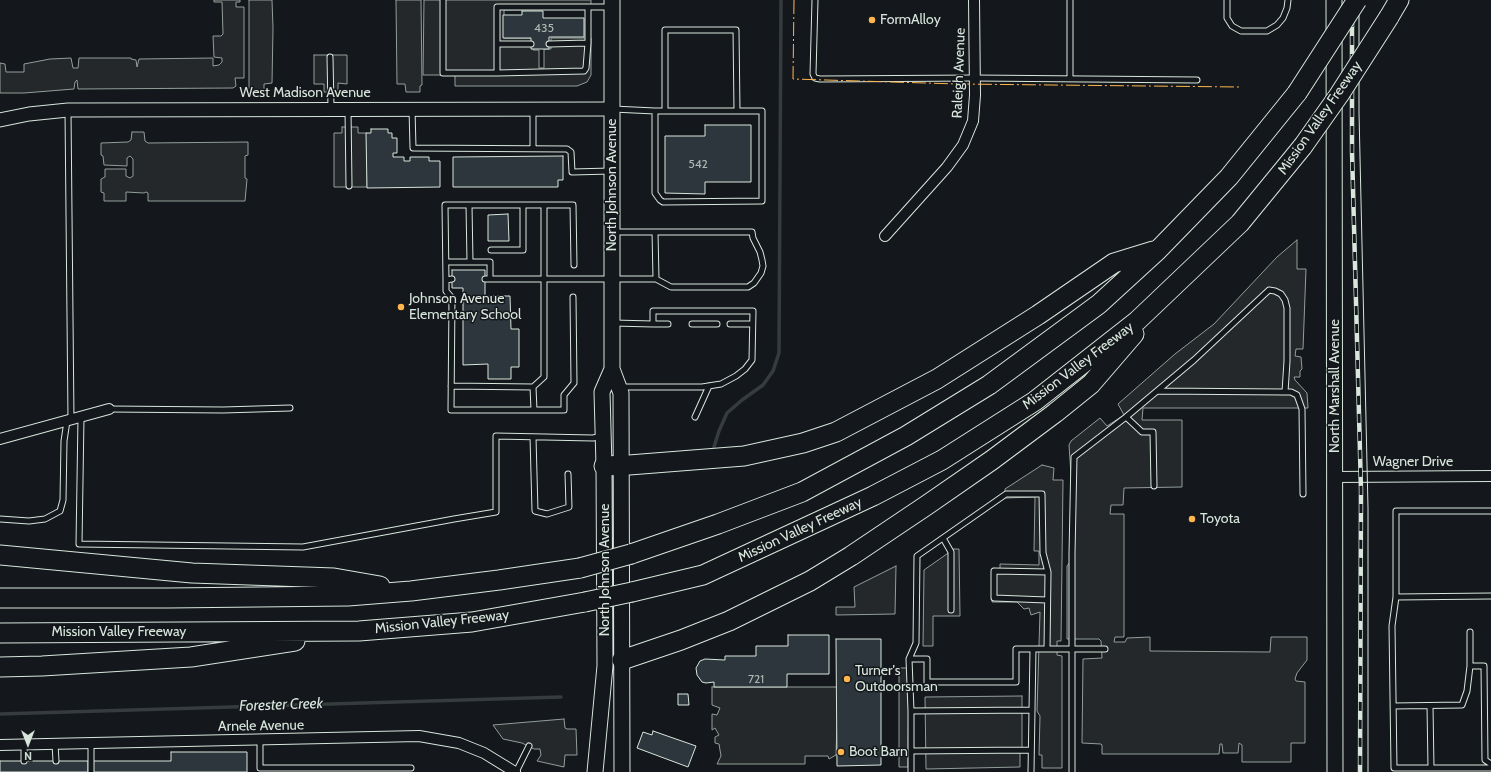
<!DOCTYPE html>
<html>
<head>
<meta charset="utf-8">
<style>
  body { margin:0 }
  #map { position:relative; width:1491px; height:772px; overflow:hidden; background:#14181c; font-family:Cabin,sans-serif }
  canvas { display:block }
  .north { position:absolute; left:8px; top:724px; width:40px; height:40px; -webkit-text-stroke:3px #14181c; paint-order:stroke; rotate:180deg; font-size:11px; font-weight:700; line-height:16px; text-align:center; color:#d8e6dc }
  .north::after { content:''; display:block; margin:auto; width:14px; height:18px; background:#d8e6dc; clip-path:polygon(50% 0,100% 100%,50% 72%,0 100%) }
</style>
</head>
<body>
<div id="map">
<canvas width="1491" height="772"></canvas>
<div class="north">N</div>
</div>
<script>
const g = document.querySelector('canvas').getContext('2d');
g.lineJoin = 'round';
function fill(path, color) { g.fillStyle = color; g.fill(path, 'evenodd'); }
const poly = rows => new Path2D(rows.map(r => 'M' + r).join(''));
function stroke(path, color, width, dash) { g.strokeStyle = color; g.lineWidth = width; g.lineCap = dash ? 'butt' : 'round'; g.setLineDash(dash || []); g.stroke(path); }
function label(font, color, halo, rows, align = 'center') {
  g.font = font + ' Cabin,sans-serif'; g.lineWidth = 3; g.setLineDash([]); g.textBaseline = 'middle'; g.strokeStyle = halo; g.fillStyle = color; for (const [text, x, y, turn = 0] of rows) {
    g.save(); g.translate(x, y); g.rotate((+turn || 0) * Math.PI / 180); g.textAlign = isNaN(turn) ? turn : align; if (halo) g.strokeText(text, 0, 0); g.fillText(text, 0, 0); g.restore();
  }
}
const parking = poly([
  [214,0,240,0,240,2,236,2,236,7,244,7,244,78,235,78,236,86,233,88,78,89,77,80,75,82,74,89,24,93,0,93,0,63,5,64,6,72,24,72,24,64,50,59,71,58,73,68,78,68,79,58,131,58,131,59,136,60,137,67,139,59,213,58,213,66,219,65,222,62,222,58,214,57,213,36,221,36,223,34,222,2,214,2,214,0],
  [249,0,272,0,273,28,272,83,264,84,264,92,249,92,249,0],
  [396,0,421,0,422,85,420,86,420,92,406,92,405,84,397,84,396,0],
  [424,0,591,0,591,9,504,10,504,38,533,38,533,50,539,50,539,68,544,68,544,49,551,49,551,38,591,38,591,75,587,82,577,86,455,86,455,75,423,75,424,0],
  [314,55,347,55,347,84,338,83,338,92,324,92,324,84,314,84,314,55],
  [342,127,358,127,358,133,367,133,367,187,334,187,334,133,342,133,342,127],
  [132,132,144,132,145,141,148,143,248,142,248,155,245,156,245,178,247,179,245,201,148,201,148,193,146,192,144,193,126,192,126,201,104,201,104,193,101,192,101,179,105,177,105,169,126,169,126,176,130,178,133,176,133,159,130,156,127,158,127,166,104,165,103,156,101,155,101,143,128,142,131,140,132,132],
  [1297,240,1297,269,1306,269,1303,349,1296,349,1295,356,1301,357,1302,369,1300,371,1300,377,1294,377,1295,380,1307,393,1308,408,1143,408,1142,420,1182,420,1182,487,1124,488,1123,505,1111,505,1110,514,1124,514,1124,637,1115,637,1114,642,1125,642,1127,638,1150,637,1150,651,1270,652,1271,637,1307,637,1307,660,1297,673,1295,679,1296,681,1305,682,1305,743,1291,743,1291,762,1242,762,1242,745,1239,743,1238,753,1223,753,1222,744,1220,744,1219,754,1102,754,1102,745,1101,744,1082,743,1083,659,1102,658,1101,641,1099,639,1067,639,1067,566,1070,562,1072,489,1069,445,1071,441,1100,418,1107,426,1124,415,1118,404,1175,354,1214,324,1277,257,1297,240],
  [1042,465,1054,468,1053,480,1063,480,1061,641,1057,641,1057,655,1062,656,1062,768,1042,768,1042,755,1039,755,1040,716,1037,711,1040,612,1031,615,1029,608,1024,609,1017,602,992,602,993,568,1000,570,1000,564,1039,565,1039,551,1034,551,1035,497,1005,498,1005,489,1042,465],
  [954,549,959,549,960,616,933,616,933,646,923,646,924,570,954,549],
  [896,566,895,614,836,615,836,607,855,607,854,587,896,566],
  [899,668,909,668,908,767,899,767,899,668],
  [712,687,838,687,836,755,829,759,828,756,805,756,805,764,717,764,721,756,719,744,715,743,715,737,719,735,715,728,712,730,712,714,717,715,720,708,712,705,712,687],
  [1022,696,1022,750,1020,750,1020,767,926,769,925,697,1022,696],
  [564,719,565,728,567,729,576,729,577,755,565,755,564,767,537,761,541,755,540,749,534,749,522,743,503,739,493,725,564,719]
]);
const stream = poly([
  [714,447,719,431,727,413,742,400,763,385,773,371,779,353,781,0],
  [0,714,561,697]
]);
const building = poly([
  [522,11,543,11,543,18,584,18,584,37,549,37,549,49,531,49,531,38,503,38,503,15,522,15,522,11],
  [705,125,751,125,751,182,705,182,705,194,665,193,665,136,705,136,705,125],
  [371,129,388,129,388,133,392,133,392,138,397,138,397,153,393,153,393,157,404,157,404,161,410,161,410,157,429,157,429,161,440,161,440,187,367,188,366,133,371,133,371,129],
  [563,156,563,180,558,180,558,187,453,187,453,157,563,156],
  [508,214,509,241,488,241,488,215,508,214],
  [452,270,485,270,485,296,510,296,511,329,519,329,519,367,511,367,511,379,488,379,488,364,463,365,463,288,452,288,452,270],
  [788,635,829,635,829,674,787,674,787,687,714,687,714,682,706,683,702,682,697,675,696,668,700,661,705,659,725,660,725,656,756,656,756,646,788,646,788,635],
  [836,639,881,639,881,765,837,766,836,639],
  [678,694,688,694,689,705,678,705,678,694],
  [653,731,696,746,688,767,637,748,643,732,652,735,653,731],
  [171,752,247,752,247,772,93,772,93,761,171,761,171,752],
  [0,761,88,761,88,772,0,772,0,761]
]);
const service = poly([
  [443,0,443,73,497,73],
  [815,0,813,74,815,78,820,79,975,78,1197,80],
  [1227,0,1227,18,1232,26,1241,31,1267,31,1277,25,1283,18,1287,8,1288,0],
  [588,7,588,43,586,68,584,71,497,73,497,7,611,7],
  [497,44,531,44],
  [549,44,588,43],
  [330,57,331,108],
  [1070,79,1070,0],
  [412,109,413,148,567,149,571,152,572,172,611,171],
  [533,109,533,148],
  [613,109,655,111,762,111,762,201,663,202,660,200,655,193,655,111],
  [348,110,349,186],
  [68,111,71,420],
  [665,111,665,30,736,30,737,111],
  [469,205,470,262],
  [544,205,573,205,574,265],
  [655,232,656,279],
  [491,250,523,250,523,205],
  [446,262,490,262,490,279],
  [485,279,656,279,671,287,748,287,754,283,761,273,763,266,762,260,760,252,753,238,752,232,613,232],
  [446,280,445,205,544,205,544,377,533,387,534,410,451,410,452,298,446,291,446,280,452,279],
  [613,323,653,324,653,311,753,311,752,360,745,369,736,376,721,384,702,387,621,387],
  [653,324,668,324],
  [692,324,717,324],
  [730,324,752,324],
  [451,386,533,387],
  [1285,392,1291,392,1297,395,1302,409,1303,494],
  [109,409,223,410,290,408],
  [534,410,564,410,564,395,574,383,573,297],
  [81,417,79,544,303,547,454,519,496,512,496,436,593,438,602,436],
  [695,417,709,386],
  [1126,417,1142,432,1153,432,1154,486],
  [533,437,535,511,547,514,569,507,568,474],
  [1491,511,1396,511,1396,597,1392,626,1394,768,1491,768],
  [0,519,29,521,45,519,60,511,63,500,64,441,67,421],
  [943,538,951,552,951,610],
  [1396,597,1491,596],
  [1047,600,994,598,994,571,1048,572],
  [1470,632,1470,666,1484,666,1485,760,1491,764],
  [909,659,927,659,927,682,1016,682,1016,649,1105,649],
  [1393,706,1462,705,1467,691,1470,666],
  [1430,706,1431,768],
  [1032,710,1033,649],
  [911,711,909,659,916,643,917,556,1006,494,1042,494,1043,553,1048,572,1047,649],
  [260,740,260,768,411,768],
  [91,743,91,772],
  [55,744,56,761],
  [24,745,24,761],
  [1030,750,911,751,911,711,1032,710,1031,772],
  [911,751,911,772],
  [516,772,529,746],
  [1072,772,1072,554,1074,457,1126,417,1194,360,1269,290,1275,291,1281,294,1285,300,1287,308,1287,361,1285,392,1158,391]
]);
const minor = poly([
  [885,236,947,167,963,145,973,121,975,95,974,0],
  [0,439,109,409],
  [1335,477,1491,476],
  [0,745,419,736,459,743,484,753,515,772]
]);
const tertiary = poly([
  [0,120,29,114,68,110,612,109]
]);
const secondary = poly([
  [612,0,612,369,621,393,622,772],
  [1334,0,1335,772],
  [595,772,605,666,604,466,602,392,612,369]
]);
const motorway = poly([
  [1389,17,1399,0],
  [604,466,629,465,744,456,803,443,836,432,937,379,1038,315,1114,263,1153,251],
  [631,554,718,524,802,492,906,436,989,385,1099,304,1158,250,1229,177,1297,93],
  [0,555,192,573,334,578,380,586],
  [632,592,703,575,873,496,942,460,1035,401,1137,321,1240,223,1303,146],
  [0,598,168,598,348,596,411,591,499,580,580,568],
  [0,633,359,631,472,622,585,602],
  [622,660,681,640,729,621,810,581,851,556,927,505,992,460,1055,413,1091,384,1134,334],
  [0,667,42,666,191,657,295,641]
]);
const tram = poly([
  [1359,0,1359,113,1368,508,1368,772]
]);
const rail = poly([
  [1352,0,1352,151,1361,490,1360,772]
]);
const motorwayBridge = poly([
  [1297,93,1357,0],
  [1303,146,1339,95,1389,17],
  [580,568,631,554],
  [585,602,632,592]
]);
const power = poly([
  [794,0,793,79,958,84,1240,87]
]);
const markers = [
  [872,20,4,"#ffb74d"],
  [401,307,4,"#ffb74d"],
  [1192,519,4,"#ffb74d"],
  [847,679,4,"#ffb74d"],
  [841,752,4,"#ffb74d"]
];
const numberNames = [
  ["435",544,28],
  ["542",698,164],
  ["721",756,679]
];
const poiNames = [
  ["FormAlloy",880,20],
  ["Johnson Avenue",409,299],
  ["Elementary School",409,315],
  ["Toyota",1200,519],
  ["Turner's",855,671],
  ["Outdoorsman",855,687],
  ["Boot Barn",849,752]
];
const streetNames = [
  ["Raleigh Avenue",959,73,-88],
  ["West Madison Avenue",305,93],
  ["Mission Valley Freeway",1320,118,-55],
  ["North Johnson Avenue",612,185,-90],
  ["Mission Valley Freeway",1078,366,-37],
  ["North Marshall Avenue",1335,386,-90],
  ["Wagner Drive",1413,462],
  ["Mission Valley Freeway",800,530,-25],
  ["North Johnson Avenue",605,570,-90],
  ["Mission Valley Freeway",442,622,-6],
  ["Mission Valley Freeway",119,632],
  ["Arnele Avenue",261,726,-1]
];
const waterNames = [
  ["Forester Creek",281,705,-2]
];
fill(parking, '#24282b');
stroke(parking, '#939e99', 1);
stroke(stream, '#363b3e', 3.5);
fill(building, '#2c363c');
stroke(building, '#d8e6dc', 1);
stroke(service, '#d8e6dc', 7);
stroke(minor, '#d8e6dc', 12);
stroke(tertiary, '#d8e6dc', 15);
stroke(secondary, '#d8e6dc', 17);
stroke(motorway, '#d8e6dc', 21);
stroke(service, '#14181c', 5);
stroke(minor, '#14181c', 10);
stroke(tertiary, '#14181c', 13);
stroke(secondary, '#14181c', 15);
stroke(motorway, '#14181c', 19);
stroke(tram, '#d8e6dc', 1);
stroke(rail, '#d8e6dc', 4.5);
stroke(rail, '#14181c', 3, [9]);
stroke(motorwayBridge, '#d8e6dc', 21, []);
stroke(motorwayBridge, '#14181c', 19);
stroke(power, '#ffb74d', 1, [14, 3, 2, 3]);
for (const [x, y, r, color] of markers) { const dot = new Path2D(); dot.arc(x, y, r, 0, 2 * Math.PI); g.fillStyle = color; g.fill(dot); stroke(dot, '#14181c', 1.5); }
label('12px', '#adbab4', null, numberNames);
label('14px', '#d8e6dc', '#14181c', poiNames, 'left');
label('14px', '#d8e6dc', '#14181c', streetNames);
label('italic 15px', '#d8e6dc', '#14181c', waterNames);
</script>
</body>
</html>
